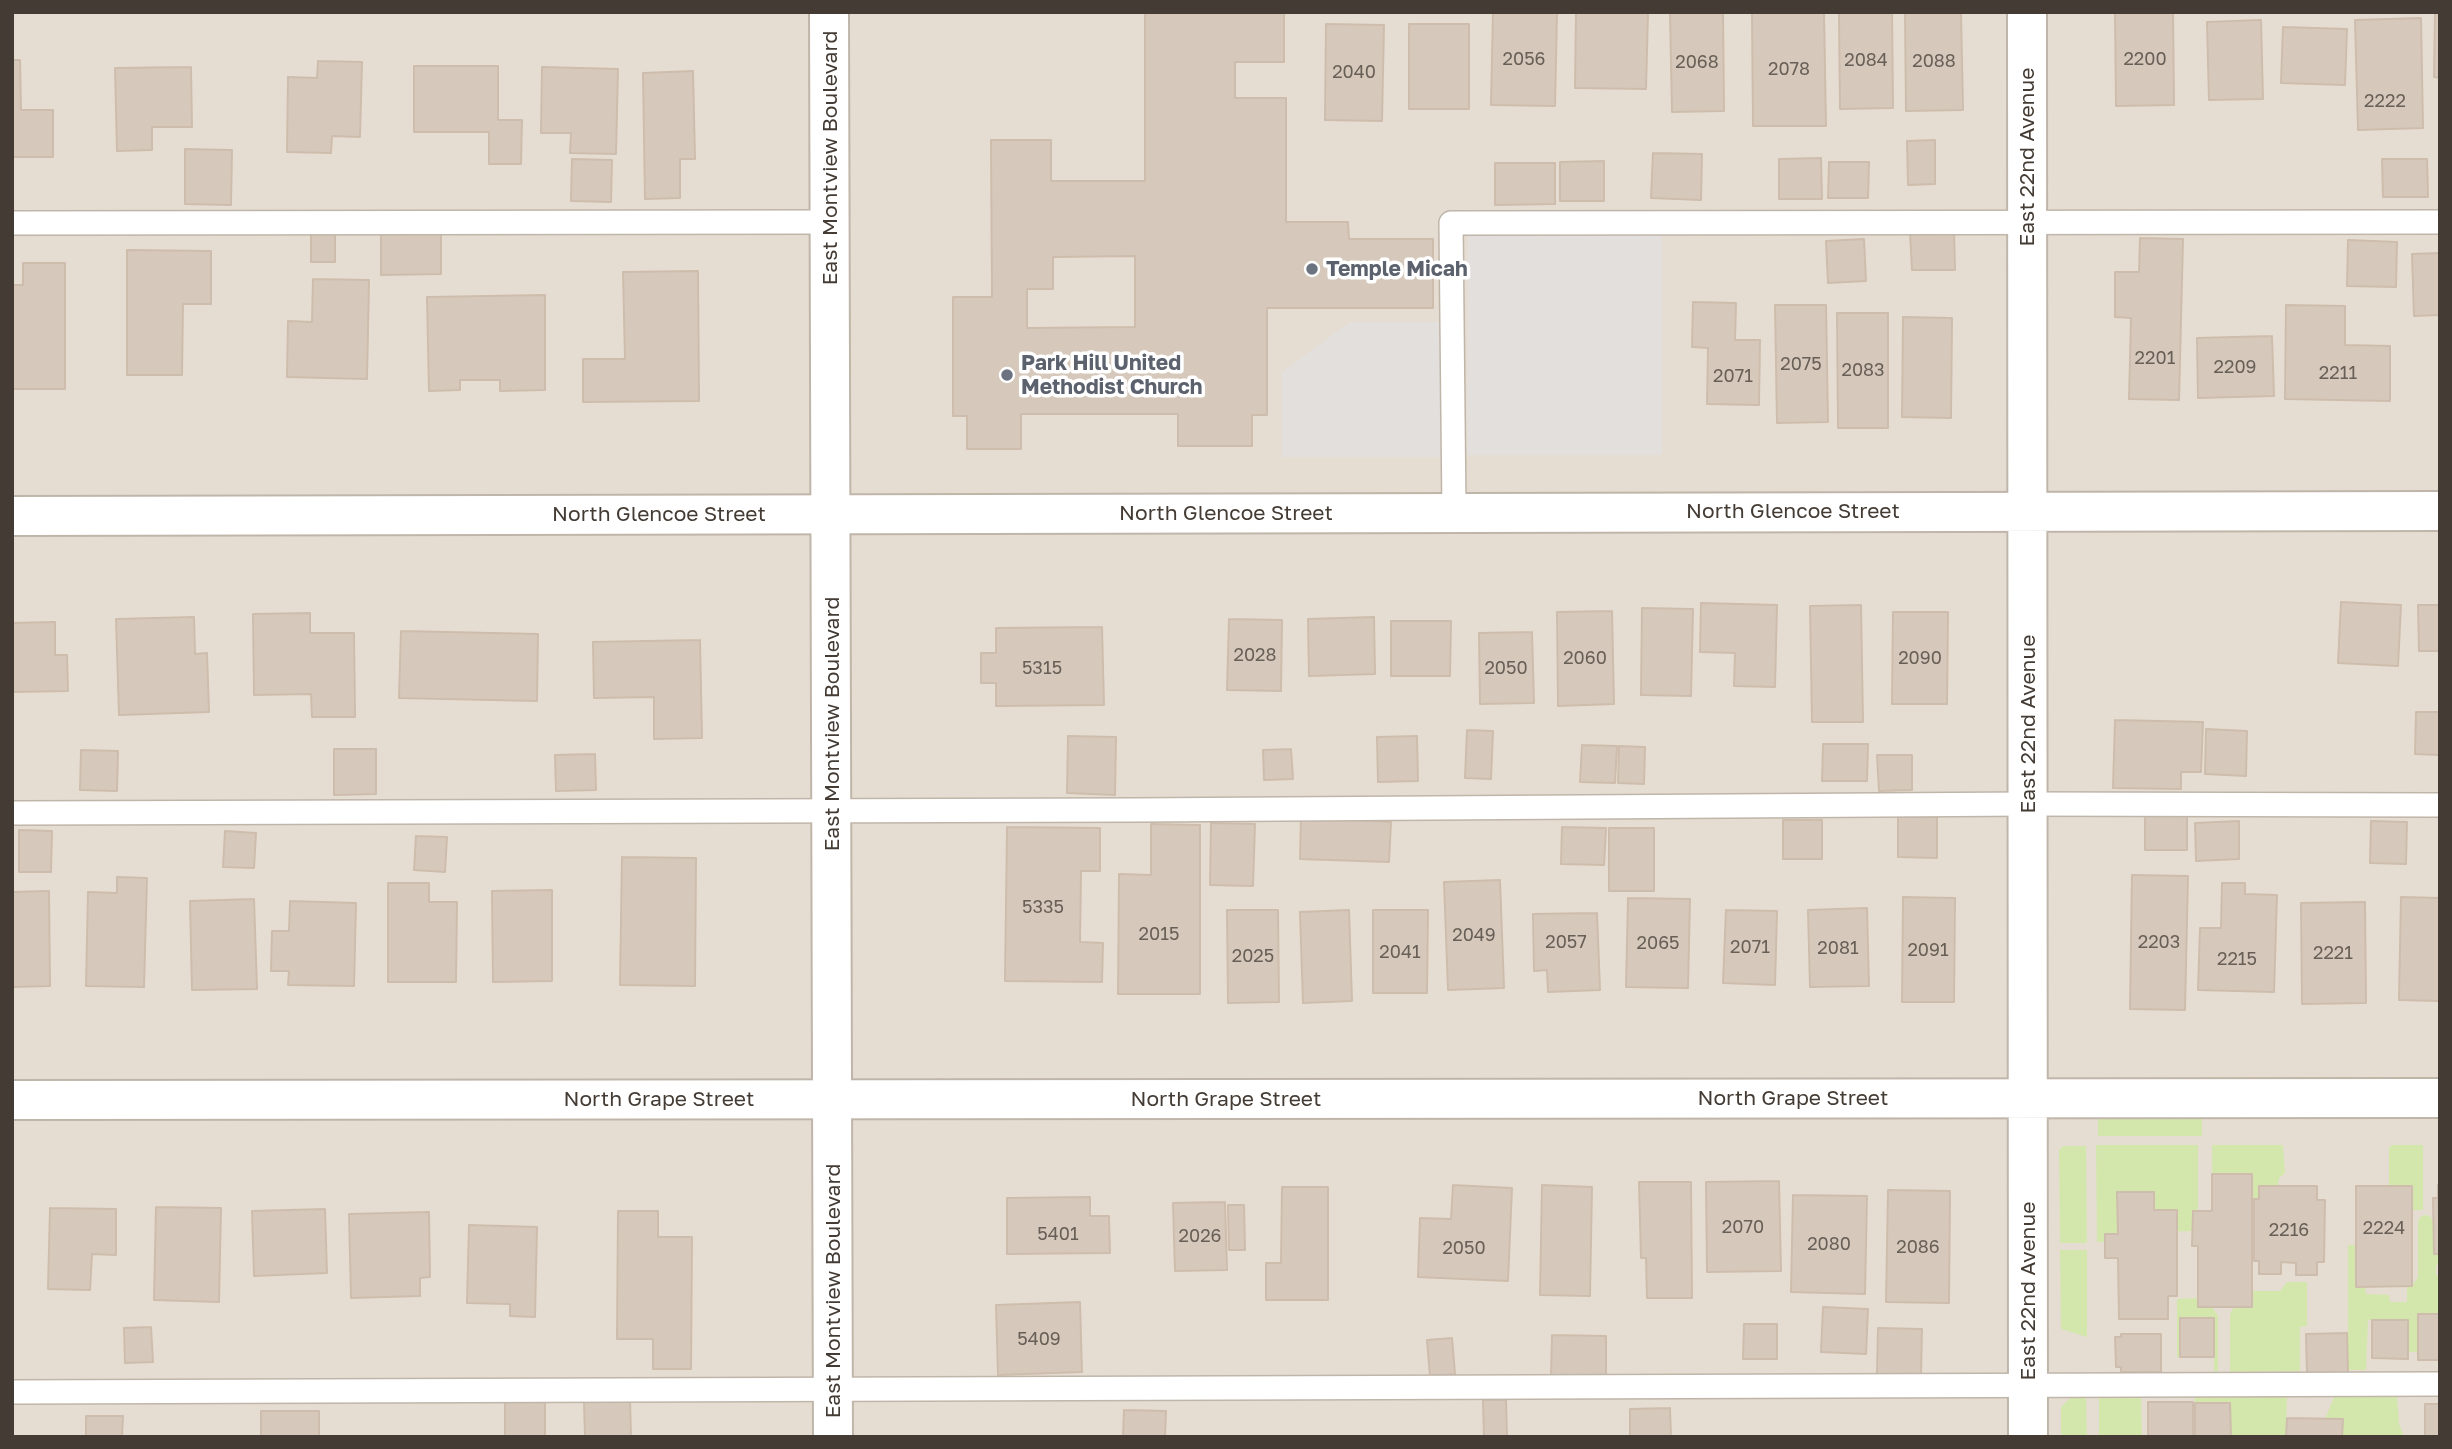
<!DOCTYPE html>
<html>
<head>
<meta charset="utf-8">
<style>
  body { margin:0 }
  #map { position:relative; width:2452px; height:1449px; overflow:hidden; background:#f2ece4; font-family:"Golos Text",sans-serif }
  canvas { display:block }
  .frame { position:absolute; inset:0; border:14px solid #443c34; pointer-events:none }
</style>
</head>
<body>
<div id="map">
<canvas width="2452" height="1449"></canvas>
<div class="frame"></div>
</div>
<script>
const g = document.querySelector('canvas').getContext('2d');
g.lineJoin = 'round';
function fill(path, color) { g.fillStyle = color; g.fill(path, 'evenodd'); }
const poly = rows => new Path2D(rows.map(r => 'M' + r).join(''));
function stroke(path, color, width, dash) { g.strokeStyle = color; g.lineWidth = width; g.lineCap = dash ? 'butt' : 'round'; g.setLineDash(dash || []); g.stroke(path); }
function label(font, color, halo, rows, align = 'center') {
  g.font = font + ' "Golos Text",sans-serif'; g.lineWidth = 7; g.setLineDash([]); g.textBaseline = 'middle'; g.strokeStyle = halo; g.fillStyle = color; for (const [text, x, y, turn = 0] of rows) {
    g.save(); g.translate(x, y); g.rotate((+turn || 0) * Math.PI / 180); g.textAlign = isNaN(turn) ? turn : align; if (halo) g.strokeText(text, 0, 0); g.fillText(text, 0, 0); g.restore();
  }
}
const residential = poly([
  [12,12,2440,12,2440,1437,12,1437]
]);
const green = poly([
  [2098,1119,2202,1119,2202,1136,2098,1136],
  [2096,1145,2198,1145,2198,1211,2193,1211,2193,1231,2118,1234,2105,1242,2097,1242],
  [2212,1145,2283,1145,2285,1173,2279,1178,2278,1186,2260,1186,2259,1199,2252,1199,2252,1175,2212,1174],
  [2392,1145,2423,1145,2423,1210,2412,1210,2412,1186,2389,1186,2389,1148],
  [2063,1146,2086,1146,2087,1243,2060,1243,2059,1150],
  [2425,1215,2430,1216,2434,1223,2434,1253,2440,1254,2440,1265,2436,1265,2436,1275,2440,1276,2440,1314,2418,1315,2418,1352,2408,1352,2408,1321,2368,1320,2366,1370,2348,1370,2348,1245,2356,1245,2356,1286,2365,1286,2366,1294,2389,1295,2390,1302,2407,1302,2407,1286,2412,1286,2418,1277,2418,1222,2420,1217],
  [2060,1250,2087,1250,2087,1337,2061,1329],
  [2287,1282,2307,1282,2307,1326,2300,1327,2300,1371,2230,1372,2230,1314,2234,1307,2252,1307,2252,1291,2280,1291],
  [2198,1298,2198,1307,2212,1307,2218,1316,2218,1371,2214,1371,2214,1318,2180,1319,2180,1357,2177,1357,2177,1299],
  [2335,1395,2397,1395,2399,1424,2404,1437,2342,1437,2343,1419,2325,1419],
  [2073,1396,2086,1396,2087,1437,2061,1437,2061,1407],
  [2141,1396,2142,1437,2099,1437,2099,1397],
  [2287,1396,2286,1437,2231,1437,2230,1403,2195,1403,2195,1437,2193,1437,2195,1397]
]);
const parking = poly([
  [1468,230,1662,231,1662,455,1467,455],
  [1350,322,1441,322,1441,457,1282,457,1282,372]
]);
const building = poly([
  [1145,12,1284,12,1284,62,1235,62,1235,98,1286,98,1286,222,1348,222,1349,239,1433,239,1433,308,1267,308,1267,415,1252,415,1252,446,1178,446,1178,414,1021,414,1021,449,967,449,967,416,953,416,953,297,992,297,991,140,1051,140,1051,181,1145,181,1145,12],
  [1135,256,1135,327,1027,328,1027,289,1053,289,1053,257,1135,256],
  [1493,12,1557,12,1555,106,1491,105,1493,12],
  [1576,12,1648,12,1646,89,1575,88,1576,12],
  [1670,12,1723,12,1724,111,1672,112,1670,12],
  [1752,12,1824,12,1826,126,1753,126,1752,12],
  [1839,12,1892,12,1893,108,1840,109,1839,12],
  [1905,12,1961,12,1963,110,1906,111,1905,12],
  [2115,12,2173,12,2174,105,2116,106,2115,12],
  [2435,12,2440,12,2440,78,2434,77,2435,12],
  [2421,18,2423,128,2358,130,2355,20,2421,18],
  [2261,20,2263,99,2209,100,2207,22,2261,20],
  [1326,24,1384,25,1382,121,1325,120,1326,24],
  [1409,24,1469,24,1469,109,1409,109,1409,24],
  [2283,27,2347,29,2345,85,2281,83,2283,27],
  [12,60,20,60,21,110,53,110,53,157,12,157,12,60],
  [318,61,362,62,360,137,332,136,331,153,287,152,288,77,317,78,318,61],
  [414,66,498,66,498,120,522,120,521,164,489,164,489,132,414,132,414,66],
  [191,67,192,127,152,127,152,150,117,151,115,68,191,67],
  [542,67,618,69,616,154,570,153,571,133,541,133,542,67],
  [693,71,695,159,680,159,680,198,645,199,643,73,693,71],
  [1935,140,1935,184,1908,185,1907,141,1935,140],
  [185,149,232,150,231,205,185,204,185,149],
  [1653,153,1702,154,1701,200,1651,198,1653,153],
  [1821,158,1822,199,1779,199,1779,159,1821,158],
  [572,159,612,160,611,202,571,201,572,159],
  [2382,159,2427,159,2428,197,2383,197,2382,159],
  [1604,161,1604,201,1560,201,1560,162,1604,161],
  [1829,162,1869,162,1868,198,1828,198,1829,162],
  [1495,163,1555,163,1555,204,1495,205,1495,163],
  [441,231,441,274,381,275,381,232,441,231],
  [1954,231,1955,270,1912,270,1910,232,1954,231],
  [311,232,335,232,335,262,311,262,311,232],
  [2140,238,2183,239,2179,400,2129,399,2131,318,2115,317,2115,272,2139,272,2140,238],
  [1864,239,1866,281,1828,283,1826,241,1864,239],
  [2348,240,2397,242,2396,287,2347,286,2348,240],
  [127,250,211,251,211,304,183,304,182,375,127,375,127,250],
  [2440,253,2440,315,2414,316,2412,254,2440,253],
  [23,263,65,263,65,389,12,389,12,285,23,285,23,263],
  [698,271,699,401,583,402,583,359,625,359,623,272,698,271],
  [313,279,369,280,367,379,287,377,288,321,312,322,313,279],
  [545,295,545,390,500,391,500,380,460,380,460,390,429,391,427,297,545,295],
  [1693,302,1736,303,1735,340,1760,340,1759,405,1707,404,1708,348,1692,347,1693,302],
  [1775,305,1826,305,1828,422,1777,423,1775,305],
  [2286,305,2345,306,2345,345,2390,346,2390,401,2285,399,2286,305],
  [1837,313,1888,313,1888,428,1838,428,1837,313],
  [1903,317,1952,318,1951,418,1902,417,1903,317],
  [2272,336,2274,396,2198,398,2197,338,2272,336],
  [2341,602,2401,605,2398,666,2338,663,2341,602],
  [1701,603,1777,605,1775,687,1734,686,1735,653,1700,652,1701,603],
  [1861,605,1863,722,1812,722,1810,606,1861,605],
  [2418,605,2440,605,2440,651,2419,651,2418,605],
  [1642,608,1693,609,1691,696,1641,695,1642,608],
  [1612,611,1614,704,1558,706,1557,612,1612,611],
  [1893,612,1948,612,1947,704,1892,704,1893,612],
  [310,613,310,633,354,633,355,717,312,717,311,694,254,695,253,614,310,613],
  [194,617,195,654,207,653,209,712,119,715,116,619,194,617],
  [1374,617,1375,674,1309,676,1308,619,1374,617],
  [1229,619,1282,620,1281,691,1227,690,1229,619],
  [1391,621,1451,621,1450,676,1391,676,1391,621],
  [55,622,55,655,67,655,68,691,12,692,12,714,12,623,55,622],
  [1102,627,1104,705,996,706,996,683,981,683,981,653,996,653,996,628,1102,627],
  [401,631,538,634,537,701,399,698,401,631],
  [1532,632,1534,703,1480,704,1479,633,1532,632],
  [700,640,702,738,654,739,654,697,594,698,593,642,700,640],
  [2416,712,2440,712,2440,755,2415,754,2416,712],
  [2115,720,2203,722,2201,772,2181,772,2181,789,2113,788,2115,720],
  [2206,729,2247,731,2246,776,2205,774,2206,729],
  [1467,730,1493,731,1491,779,1465,778,1467,730],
  [1068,736,1116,737,1115,795,1067,793,1068,736],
  [1417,736,1418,781,1378,782,1377,737,1417,736],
  [1823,744,1868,744,1867,781,1822,781,1823,744],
  [1582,745,1617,746,1615,783,1580,782,1582,745],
  [1619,746,1645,747,1644,784,1618,783,1619,746],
  [334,749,376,749,376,794,334,795,334,749],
  [1291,749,1293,779,1264,780,1263,750,1291,749],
  [81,750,118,751,117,791,80,790,81,750],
  [595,754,596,790,556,791,555,755,595,754],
  [1877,755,1912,755,1912,790,1879,791,1877,755],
  [2145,811,2187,811,2187,850,2145,850,2145,811],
  [1301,817,1391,822,1389,862,1300,859,1301,817],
  [1898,817,1937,817,1937,858,1898,857,1898,817],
  [1783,820,1822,820,1822,859,1783,859,1783,820],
  [2239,821,2239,859,2196,861,2195,823,2239,821],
  [2371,821,2407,822,2406,864,2370,863,2371,821],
  [1211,823,1255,824,1253,886,1210,885,1211,823],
  [1151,824,1200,825,1200,994,1118,994,1119,874,1151,875,1151,824],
  [1007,827,1100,828,1100,871,1081,871,1080,942,1103,943,1102,982,1005,981,1007,827],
  [1562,827,1606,828,1604,865,1561,864,1562,827],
  [1609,828,1654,828,1654,891,1609,891,1609,828],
  [19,830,52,831,51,872,19,872,19,830],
  [225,831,256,833,254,868,223,867,225,831],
  [416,836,447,837,445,872,414,870,416,836],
  [622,857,696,858,695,986,620,985,622,857],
  [2132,875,2188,876,2185,1010,2130,1009,2132,875],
  [117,877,147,878,144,987,86,986,88,892,117,893,117,877],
  [1500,880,1504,988,1448,990,1444,882,1500,880],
  [388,883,429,883,429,902,457,902,456,982,388,982,388,883],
  [2222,883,2245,883,2245,894,2277,895,2274,992,2198,990,2200,928,2221,928,2222,883],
  [552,890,552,981,493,982,492,891,552,890],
  [49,891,50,986,12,987,12,892,49,891],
  [1903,897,1955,898,1954,1002,1902,1002,1903,897],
  [2401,897,2440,898,2440,1001,2399,1000,2401,897],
  [1628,898,1690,899,1688,988,1626,987,1628,898],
  [254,899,257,989,192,990,190,901,254,899],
  [290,901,356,903,354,986,288,985,289,971,271,971,272,931,289,931,290,901],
  [2365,902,2366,1003,2302,1004,2301,903,2365,902],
  [1867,908,1869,986,1810,987,1808,910,1867,908],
  [1227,910,1278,910,1279,1002,1228,1003,1227,910],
  [1349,910,1352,1001,1303,1003,1300,912,1349,910],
  [1373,910,1428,910,1427,993,1373,993,1373,910],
  [1726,910,1777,911,1775,985,1723,983,1726,910],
  [1597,913,1600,990,1548,992,1547,970,1534,971,1533,914,1597,913],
  [2212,1174,2252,1174,2252,1307,2198,1307,2198,1246,2192,1246,2193,1211,2212,1211,2212,1174],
  [1779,1181,1781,1271,1707,1272,1706,1182,1779,1181],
  [1639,1182,1691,1182,1692,1298,1647,1298,1646,1258,1641,1258,1639,1182],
  [1453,1185,1512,1188,1508,1281,1418,1277,1420,1218,1451,1219,1453,1185],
  [1542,1185,1592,1187,1590,1296,1540,1295,1542,1185],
  [2438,1185,2440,1254,2434,1254,2433,1198,2438,1198,2438,1185],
  [2259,1186,2317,1186,2317,1200,2325,1200,2324,1262,2317,1262,2317,1275,2296,1275,2296,1263,2281,1262,2281,1274,2259,1274,2259,1261,2254,1261,2254,1199,2259,1199,2259,1186],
  [2356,1186,2412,1186,2412,1286,2356,1287,2356,1186],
  [1282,1187,1328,1187,1328,1300,1266,1300,1266,1263,1281,1263,1282,1187],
  [1888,1190,1950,1191,1949,1303,1886,1302,1888,1190],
  [2117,1192,2154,1192,2154,1210,2177,1210,2177,1296,2168,1296,2168,1319,2119,1319,2118,1258,2105,1258,2105,1234,2118,1234,2117,1192],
  [1793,1195,1867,1196,1865,1294,1791,1292,1793,1195],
  [1090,1197,1090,1216,1109,1216,1110,1253,1007,1254,1007,1198,1090,1197],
  [1225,1202,1227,1270,1175,1271,1173,1203,1225,1202],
  [1228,1205,1244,1205,1245,1250,1229,1250,1228,1205],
  [156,1207,221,1208,219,1302,154,1300,156,1207],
  [50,1208,116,1209,116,1255,92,1254,90,1290,48,1289,50,1208],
  [325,1209,327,1273,254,1276,252,1211,325,1209],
  [618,1211,658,1211,658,1237,692,1237,691,1369,653,1369,653,1339,617,1339,618,1211],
  [429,1212,430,1277,420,1278,420,1296,351,1298,349,1214,429,1212],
  [469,1225,537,1227,535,1317,510,1316,510,1304,467,1303,469,1225],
  [1080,1302,1082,1372,998,1375,996,1305,1080,1302],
  [1823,1307,1868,1309,1866,1354,1821,1352,1823,1307],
  [2418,1314,2440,1314,2440,1360,2418,1360,2418,1314],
  [2180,1318,2214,1318,2214,1357,2180,1357,2180,1318],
  [2372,1320,2408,1320,2408,1359,2372,1358,2372,1320],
  [1744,1324,1777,1324,1777,1359,1743,1359,1744,1324],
  [151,1327,153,1362,125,1363,124,1328,151,1327],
  [1878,1328,1922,1329,1921,1375,1877,1374,1878,1328],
  [2347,1333,2348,1373,2307,1374,2306,1334,2347,1333],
  [2121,1334,2161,1334,2161,1372,2121,1372,2121,1367,2116,1367,2115,1337,2121,1337,2121,1334],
  [1552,1335,1606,1336,1606,1379,1551,1378,1552,1335],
  [1452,1338,1455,1374,1430,1376,1427,1340,1452,1338],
  [630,1399,631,1437,585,1437,584,1401,630,1399],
  [505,1400,545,1400,545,1437,505,1437,505,1400],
  [1483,1400,1506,1400,1507,1437,1484,1437,1483,1400],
  [2148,1402,2193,1402,2193,1437,2148,1437,2148,1402],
  [2195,1403,2230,1403,2231,1437,2195,1437,2195,1403],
  [2425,1404,2440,1404,2440,1437,2425,1437,2425,1404],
  [1670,1408,1671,1437,1630,1437,1630,1409,1670,1408],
  [1124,1410,1166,1411,1165,1437,1123,1437,1124,1410],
  [261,1411,319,1411,319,1437,261,1437,261,1411],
  [86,1416,123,1416,122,1437,86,1437,86,1416],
  [2287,1418,2343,1419,2342,1437,2286,1437,2287,1418]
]);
const service = poly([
  [12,223,829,222],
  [1454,512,1451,223,2440,222],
  [12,813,1135,810,2028,804,2440,805],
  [12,1392,2440,1384]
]);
const minor = poly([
  [2027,12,2028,1437],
  [12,516,2440,511],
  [12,1100,2440,1098]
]);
const tertiary = poly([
  [829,12,833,1437]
]);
const markers = [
  [1312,269,7,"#6b7280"],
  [1007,375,7,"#6b7280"]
];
const numberNames = [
  ["2056",1524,59],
  ["2200",2145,59],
  ["2084",1866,60],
  ["2088",1934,61],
  ["2068",1697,62],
  ["2078",1789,69],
  ["2040",1354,72],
  ["2222",2385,101],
  ["2201",2155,358],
  ["2075",1801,364],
  ["2209",2235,367],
  ["2083",1863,370],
  ["2211",2338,373],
  ["2071",1733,376],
  ["2028",1255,655],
  ["2060",1585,658],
  ["2090",1920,658],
  ["5315",1042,668],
  ["2050",1506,668],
  ["5335",1043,907],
  ["2015",1159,934],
  ["2049",1474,935],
  ["2057",1566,942],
  ["2203",2159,942],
  ["2065",1658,943],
  ["2071",1750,947],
  ["2081",1838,948],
  ["2091",1928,950],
  ["2041",1400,952],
  ["2221",2333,953],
  ["2025",1253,956],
  ["2215",2237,959],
  ["2070",1743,1227],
  ["2224",2384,1228],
  ["2216",2289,1230],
  ["5401",1058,1234],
  ["2026",1200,1236],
  ["2080",1829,1244],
  ["2086",1918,1247],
  ["2050",1464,1248],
  ["5409",1039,1339]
];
const streetNames = [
  ["East 22nd Avenue",2027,157,-90],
  ["East Montview Boulevard",830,158,-90],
  ["North Glencoe Street",1793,511],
  ["North Glencoe Street",1226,513],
  ["North Glencoe Street",659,514],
  ["East Montview Boulevard",832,724,-90],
  ["East 22nd Avenue",2028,724,-90],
  ["North Grape Street",1793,1098],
  ["North Grape Street",659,1099],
  ["North Grape Street",1226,1099],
  ["East Montview Boulevard",833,1291,-90],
  ["East 22nd Avenue",2028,1291,-90]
];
const worshipNames = [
  ["Temple Micah",1326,269],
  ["Park Hill United",1021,363],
  ["Methodist Church",1021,387]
];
fill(residential, '#e6ddd2');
fill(green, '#d3e7ac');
fill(parking, '#e2dfdc');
fill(building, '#d6c9bc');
stroke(building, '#cebdac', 2);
stroke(service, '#c0b5a9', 26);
stroke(minor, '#c0b5a9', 42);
stroke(tertiary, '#c0b5a9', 42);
stroke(service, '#fff', 23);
stroke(minor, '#fff', 38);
stroke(tertiary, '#fff', 38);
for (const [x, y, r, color] of markers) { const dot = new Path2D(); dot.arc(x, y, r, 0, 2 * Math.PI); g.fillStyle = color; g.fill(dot); stroke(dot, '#fff', 2.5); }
label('18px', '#685f56', null, numberNames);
label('21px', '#443c34', '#fff', streetNames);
label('bold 21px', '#5b616d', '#fff', worshipNames, 'left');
</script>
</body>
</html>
